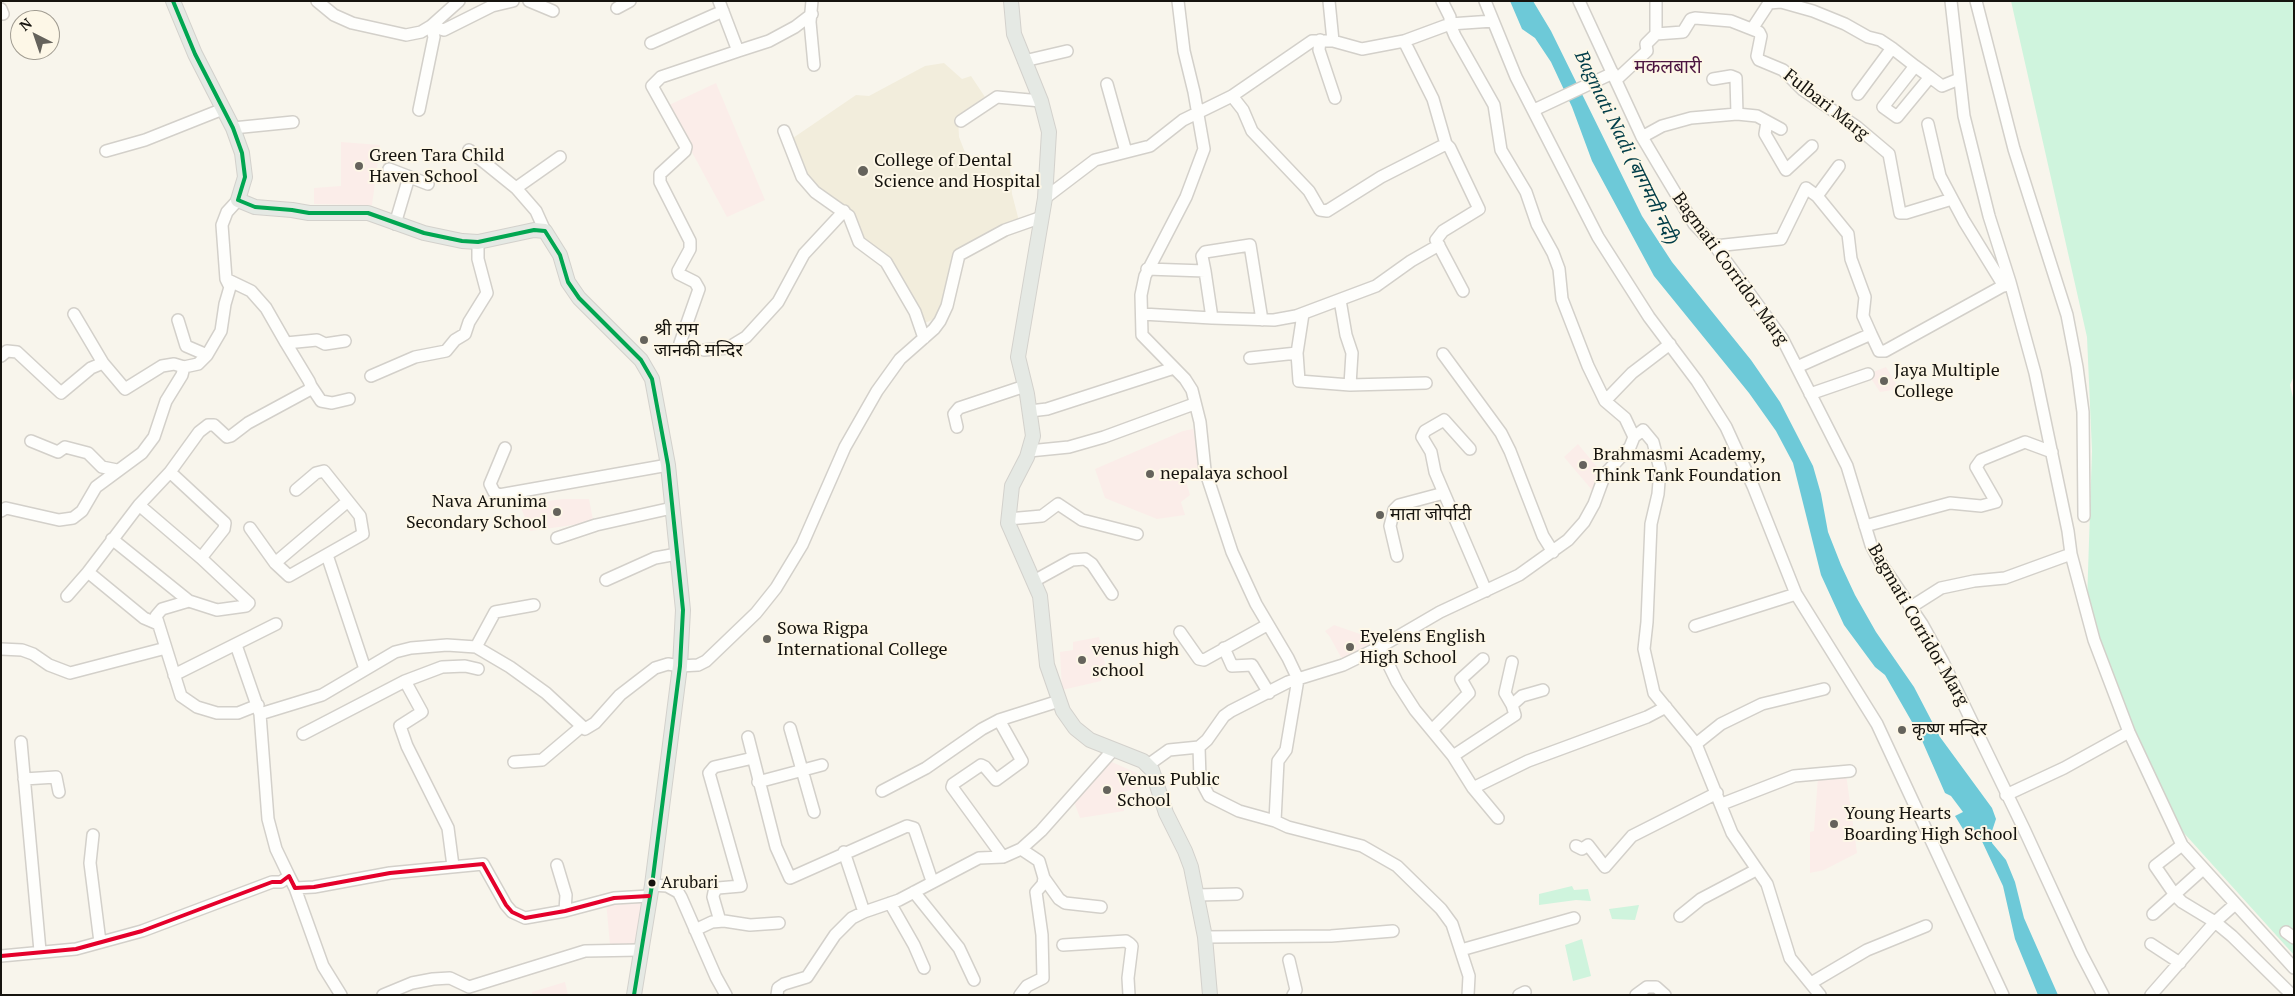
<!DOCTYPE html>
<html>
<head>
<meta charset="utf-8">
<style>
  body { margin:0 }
  #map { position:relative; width:2295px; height:996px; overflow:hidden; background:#f8f5ec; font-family:"PT Serif",serif }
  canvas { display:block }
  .frame { position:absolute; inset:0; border:2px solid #16140f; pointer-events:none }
  .north { position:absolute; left:10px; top:10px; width:50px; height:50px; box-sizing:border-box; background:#fdf7e7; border:1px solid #a19c91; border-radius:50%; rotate:319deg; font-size:14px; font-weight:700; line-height:20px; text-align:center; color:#16140f }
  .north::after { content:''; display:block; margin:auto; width:18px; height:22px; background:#65635c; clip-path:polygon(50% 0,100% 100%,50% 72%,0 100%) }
</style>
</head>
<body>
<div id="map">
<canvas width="2295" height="996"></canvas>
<div class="frame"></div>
<div class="north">N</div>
</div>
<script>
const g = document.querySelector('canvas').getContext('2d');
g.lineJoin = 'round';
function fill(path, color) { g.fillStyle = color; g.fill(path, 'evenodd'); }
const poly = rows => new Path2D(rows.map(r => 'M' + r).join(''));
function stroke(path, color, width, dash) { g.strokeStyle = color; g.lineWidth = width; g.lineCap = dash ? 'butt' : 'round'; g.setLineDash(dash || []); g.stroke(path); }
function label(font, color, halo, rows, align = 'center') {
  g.font = font + ' "PT Serif","Noto Sans Devanagari",serif'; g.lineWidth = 4; g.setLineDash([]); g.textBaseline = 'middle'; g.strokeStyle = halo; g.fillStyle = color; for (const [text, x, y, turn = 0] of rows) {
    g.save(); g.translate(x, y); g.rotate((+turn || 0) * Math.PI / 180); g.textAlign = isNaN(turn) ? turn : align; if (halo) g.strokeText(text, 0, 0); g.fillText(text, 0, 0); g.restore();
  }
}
const built = poly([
  [944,63,962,79,971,76,985,97,958,119,959,137,968,160,1009,154,1012,194,1019,221,957,251,938,317,921,325,920,315,863,241,850,209,813,186,793,138,856,95,869,96,925,66]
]);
const education = poly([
  [716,83,765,200,727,217,667,106],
  [341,142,380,145,372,205,314,204,314,188,341,186],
  [1886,367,1899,389,1880,392,1868,374],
  [1193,429,1204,476,1186,481,1190,495,1181,502,1185,515,1157,519,1105,498,1095,469,1183,431],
  [1578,444,1602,473,1592,490,1564,457],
  [563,499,589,499,593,520,580,524,530,531,520,505],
  [1334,625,1377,640,1342,659,1330,637,1325,631],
  [1099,637,1106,668,1101,681,1062,690,1060,652,1073,650,1073,642],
  [1107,760,1137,773,1143,788,1122,792,1124,811,1080,818,1073,799],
  [1846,774,1857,853,1824,870,1810,873,1810,832,1814,831,1818,777],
  [642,899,640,945,610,945,606,901],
  [565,982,568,995,532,995,532,992]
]);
const green = poly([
  [2011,1,2294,1,2294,376,2290,385,2294,402,2294,955,2183,832,2131,731,2087,602,2092,451,2087,337],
  [1572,886,1574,890,1588,889,1591,901,1576,900,1539,905,1539,894],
  [1639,905,1635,920,1612,919,1609,909],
  [1582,939,1591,976,1573,981,1565,945]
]);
const water = poly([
  [1510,1,1533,1,1551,31,1642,216,1672,262,1751,360,1780,402,1813,466,1821,494,1828,532,1841,565,1855,595,1876,632,1914,687,1940,737,1992,808,1996,819,1992,831,1992,843,2006,860,2015,882,2024,918,2058,995,2038,995,2015,939,2003,886,1980,837,1974,833,1966,834,1955,816,1963,812,1951,796,1945,793,1920,736,1885,675,1875,667,1844,625,1821,575,1793,463,1776,431,1749,393,1654,276,1592,161,1572,107,1551,62,1535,38,1522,29]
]);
const minor = poly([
  [317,1,334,15,352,23,406,35,421,32,431,26,459,1],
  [529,1,553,11],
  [719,1,738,51,769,41,795,27,812,14],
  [812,1,810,22,814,65],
  [1178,1,1184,51,1194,92,1204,149,1186,197,1145,276,1141,295,1142,335,1185,379,1192,390,1200,422,1205,470,1232,552,1256,604,1288,658,1298,679,1286,750,1278,761,1275,821,1288,827,1362,846,1397,866,1441,909,1452,924,1469,976,1468,995],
  [1329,1,1333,41],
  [1442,1,1450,17,1450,24,1455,36,1494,105,1501,150,1526,192,1537,224,1553,253,1559,269,1562,299,1588,366,1605,401],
  [1485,1,1516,77,1598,237,1649,317,1697,381,1726,427,1753,486,1796,594,1877,724,2003,995],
  [1579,1,1642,137,1661,169,1694,224,1715,246,1782,338,1847,466,1871,545,1880,562,1922,624,1943,662,2024,829,2081,953,2103,995],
  [1951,1,1964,116,1989,216,2010,282,2035,373,2068,531,2071,554,2094,640,2129,732,2182,845,2294,968],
  [1976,1,2014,149,2067,315,2077,367,2083,412,2084,516],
  [617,8,630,1],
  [1,9,3,14],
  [1752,29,1769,3,1781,2,1813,11,1845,24,1868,37,1880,40,1892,48,1858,94],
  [1656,34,1683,32,1691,19,1695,18,1731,21,1759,32,1761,36,1757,56,1759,60,1783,70,1803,90,1857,127,1889,154,1900,213,1906,213,1952,199],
  [1656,34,1656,1],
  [1320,40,1319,50,1335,98],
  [1404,41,1433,99,1446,144],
  [651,43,723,11],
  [1892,48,1915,66],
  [1024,61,1067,51],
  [1930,77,1915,66,1883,107,1897,117,1930,77,1942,86,1959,79],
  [1713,79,1731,76,1736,78,1737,114],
  [1616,80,1647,51,1646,44,1656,34],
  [1107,84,1126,152],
  [1232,96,1243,110,1252,131,1309,191,1320,210,1327,211,1381,177,1446,144,1450,148,1479,209,1443,231,1436,240,1463,291],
  [419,110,434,37,431,26,444,30,492,6,513,1],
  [1534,110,1613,73],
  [961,121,997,97,1041,101],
  [1767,122,1765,134,1786,170,1812,146],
  [1928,124,1940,176,1964,221,2004,286],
  [233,128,293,122],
  [784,131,802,177,815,192,849,216,859,242,886,262,915,312,924,338],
  [1642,137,1662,126,1691,118,1737,114,1757,116,1781,129],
  [469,150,516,188,536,211,545,231],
  [106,151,145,140,223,109],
  [389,169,428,184],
  [516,188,560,157],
  [1817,196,1839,166],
  [1045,198,1095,160,1150,146,1183,120,1232,96,1312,41,1333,41,1362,49,1404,41,1450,24,1493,21],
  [395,224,409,177],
  [1715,246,1781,239,1806,188,1817,196,1848,234,1851,259,1865,297,1863,316,1871,334],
  [1205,271,1202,256,1205,252,1250,245,1262,320],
  [226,279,251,291,266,308,286,343,317,340,325,344,345,341],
  [1340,300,1346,335,1352,353,1350,385],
  [74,314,103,363],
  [1142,314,1212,318,1205,271,1147,269],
  [1303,314,1297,353,1299,381,1350,385,1426,383],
  [1212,318,1274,320,1296,316,1376,286,1411,261,1439,245],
  [178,320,186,346,207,355],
  [680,343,699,289,695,282,679,274,678,271,690,249,690,241,660,182,660,174,685,151,686,147,652,86,661,77,738,51],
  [704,350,728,348,746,337,778,302,804,254,844,211],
  [1443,354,1501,433,1510,451,1543,536,1553,552],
  [1,356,7,351,17,352,61,393,91,368,103,363,125,389,162,366,174,364,184,367,198,364,207,355,221,331,225,304,230,287,226,279,222,225,227,212,238,200],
  [1250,358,1297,353],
  [1797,367,1871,334,1879,351,1885,351,2010,282],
  [371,376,415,357,446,351,455,340,465,334,469,322,487,293,478,259,478,242],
  [311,386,321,401,332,403,349,399],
  [1810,394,1868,374],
  [1030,411,1047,409,1174,368],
  [957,427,954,414,959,408,1025,386],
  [1634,437,1643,430,1653,442,1660,469,1658,494,1651,524,1647,622,1644,649,1654,693,1696,744,1732,833,1767,884,1790,958,1820,995],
  [31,441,58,452,65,447,88,453,102,467,117,470],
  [505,448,490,484,494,492,499,495,668,465],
  [1470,449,1444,420,1425,431,1422,437,1431,452,1435,472,1486,591],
  [1029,451,1069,447,1104,437,1194,404],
  [170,472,225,523,224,529,201,558],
  [1,511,6,508,59,520,73,518,82,511,96,487,142,453,154,437,166,401,182,375,184,367],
  [1008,519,1042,516,1058,504,1082,520,1137,534],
  [1865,526,1950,503,1981,506,1996,502,1976,467,1981,460,2025,442,2052,452],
  [250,528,275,563,289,576,363,534,360,516,324,471,316,473,296,490],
  [557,538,596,525,672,508],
  [112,539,189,601,217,610,246,606,249,603,201,558,139,505],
  [327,555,365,669],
  [1397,556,1390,526,1394,510,1399,505,1444,493],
  [275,563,348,501],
  [88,572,144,618,158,624],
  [606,580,655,558,677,554],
  [1034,581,1072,560,1085,559,1092,564,1112,594],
  [67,596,88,572,139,505,170,472,199,432,208,425,214,425,227,437,231,436,248,423,309,390,311,386,309,381,286,343],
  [189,601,162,609,156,616,181,696,197,707,217,713,238,713,258,705],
  [1911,607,1941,588,1974,581,2005,578,2071,554],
  [1695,626,1796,594],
  [1180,632,1199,659,1204,660,1267,625],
  [236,645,260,714,268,819,276,849,289,876],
  [476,647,495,612,534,605],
  [1380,647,1397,682,1415,710,1453,756,1515,715,1512,705,1522,696,1543,690],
  [1224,648,1232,666,1252,665,1269,693],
  [1,649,22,650,33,654,49,665,70,673,166,648],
  [1512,662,1505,693,1512,705],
  [174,675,276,624],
  [405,681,422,712,400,726,407,746,448,828,453,866],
  [260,714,322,695,395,652,411,648,447,645,476,647,510,667,546,693,585,729,595,723,620,695,655,668,668,664,680,666,698,665,706,661,756,613,776,588,802,545,845,447,877,391,900,359,934,329,940,321,947,306,959,255,1005,230,1042,217],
  [999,720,1022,761,996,780,985,767,981,765,953,784,952,787,1003,857],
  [790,728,814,812],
  [1432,730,1469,693,1461,679,1483,659],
  [303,734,405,681,442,667,465,666,478,669],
  [748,737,776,847,790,878,907,826,914,828,932,881],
  [21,742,40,951],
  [1696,744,1721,724,1762,704,1824,689],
  [1199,747,1200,779,1209,796,1239,811,1275,821],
  [1453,756,1473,788,1498,818],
  [514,762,542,760,581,727],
  [1148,765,1169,750,1199,747,1207,740,1224,716,1231,711,1288,682,1343,665,1380,647,1440,612,1519,575,1568,540,1584,522,1594,504,1605,474,1630,447,1634,437,1625,418,1605,401,1632,373,1670,344],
  [24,779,56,777,59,792],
  [758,782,822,765],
  [1473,788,1528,761,1647,717,1666,707],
  [882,791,926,768,982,729,999,720,1059,701],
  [2006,795,2064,768,2129,732],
  [1722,804,1794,776,1850,771],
  [93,835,90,863,100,942],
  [2182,845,2155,866,2175,895,2182,902,2215,922,2232,936,2292,995],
  [1576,846,1582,849,1588,845,1605,867,1632,836,1717,793],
  [1021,849,1039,861,1044,878,1059,899,1065,903,1101,907],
  [844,852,864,912],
  [557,865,566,895,565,911],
  [652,885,667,886,678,892,681,897,716,977,726,995],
  [295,888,323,966,341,995],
  [914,892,959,948,974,980],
  [1197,895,1237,894],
  [890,903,914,945,924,968],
  [2153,914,2203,869],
  [1680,916,1701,899,1756,870],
  [720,921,713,897,714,892,718,888,741,886,709,773,714,767,753,758],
  [695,930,712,922,724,921,750,925,779,923],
  [2286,932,2294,938],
  [1205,937,1331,936,1393,931],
  [2151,944,2180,963],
  [1063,945,1126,941,1129,943,1132,946,1128,978,1129,995],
  [1461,950,1574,918],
  [1,956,76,949,142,931,272,882,281,882,289,876,295,888,314,887,390,873,483,864,506,905,512,912,525,918,565,911,614,898,649,896],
  [1289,960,1296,990,1293,995],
  [1811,983,1867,950,1926,926],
  [383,995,412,983,433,979,450,978,469,987,585,951,640,950],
  [777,995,778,988,784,984,807,977,835,935,852,918,864,912,899,900,979,858,1003,857,1021,849,1041,831,1113,750],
  [1020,995,1027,986,1043,978,1042,935,1036,892,1043,884,1044,878],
  [1519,995,1525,992],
  [1636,995,1647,987,1656,987,1665,995],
  [2151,995,2215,922,2234,905]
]);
const major = poly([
  [173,1,195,54,233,128,242,153,245,177,238,200,255,207,292,210,309,213,368,213,424,233,462,241,478,242,534,230,545,231,560,255,568,282,579,298,641,360,652,379,668,465,683,610,680,666,652,885,634,995],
  [1011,1,1014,34,1041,101,1049,132,1045,198,1018,357,1027,394,1033,436,1027,457,1012,486,1008,523,1040,596,1047,665,1063,711,1075,728,1090,740,1143,761,1152,770,1166,813,1185,851,1191,867,1205,937,1210,995]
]);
const bus1 = poly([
  [173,1,195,54,233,128,242,153,245,177,238,200,255,207,292,210,309,213,368,213,424,233,462,241,478,242,534,230,545,231,560,255,568,282,579,298,641,360,652,379,668,465,683,610,680,666,652,885,634,995]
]);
const bus2 = poly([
  [1,956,76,949,142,931,272,882,281,882,289,876,295,888,314,887,390,873,483,864,506,905,512,912,525,918,565,911,614,898,649,896]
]);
const markers = [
  [359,166,5,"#65635c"],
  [863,171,6,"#65635c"],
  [644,340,5,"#65635c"],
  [1884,381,5,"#65635c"],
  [1583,465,5,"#65635c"],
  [1150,474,5,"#65635c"],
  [557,512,5,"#65635c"],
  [1380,515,5,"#65635c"],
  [767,639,5,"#65635c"],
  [1350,647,5,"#65635c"],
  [1082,660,5,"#65635c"],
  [1902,730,5,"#65635c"],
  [1107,790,5,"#65635c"],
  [1834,824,5,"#65635c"],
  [652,883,4.5,"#16140f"]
];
const busNames = [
  ["Arubari",661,883]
];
const streetNames = [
  ["Fulbari Marg",1826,105,38],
  ["Bagmati Corridor Marg",1730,269,54],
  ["Bagmati Corridor Marg",1918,625,60]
];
const poiNames = [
  ["Green Tara Child",369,156],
  ["Haven School",369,177],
  ["College of Dental",874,161],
  ["Science and Hospital",874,182],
  ["श्री राम",654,330],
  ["जानकी मन्दिर",654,351],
  ["Jaya Multiple",1894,371],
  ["College",1894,392],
  ["Brahmasmi Academy,",1593,455],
  ["Think Tank Foundation",1593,476],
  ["nepalaya school",1160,474],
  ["Nava Arunima",547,502,"right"],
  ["Secondary School",547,523,"right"],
  ["माता जोर्पाटी",1390,515],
  ["Sowa Rigpa",777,629],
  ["International College",777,650],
  ["Eyelens English",1360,637],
  ["High School",1360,658],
  ["venus high",1092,650],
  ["school",1092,671],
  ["कृष्ण मन्दिर",1912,730],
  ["Venus Public",1117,780],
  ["School",1117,801],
  ["Young Hearts",1844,814],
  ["Boarding High School",1844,835]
];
const neighbourhoodNames = [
  ["मकलबारी",1668,68]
];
const waterNames = [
  ["Bagmati Nadi (बागमती नदी)",1626,148,64]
];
fill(built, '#f2eddc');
fill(education, '#fbede9');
fill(green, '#cff4dd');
fill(water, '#6dc9d8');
stroke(minor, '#d3d0ca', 14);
stroke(major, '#d3d1cc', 16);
stroke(minor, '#fefefc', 11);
stroke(major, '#e5e9e4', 14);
stroke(bus1, '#00a651', 4);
stroke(bus2, '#e4002b', 4);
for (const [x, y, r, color] of markers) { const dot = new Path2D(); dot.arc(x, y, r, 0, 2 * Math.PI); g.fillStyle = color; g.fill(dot); stroke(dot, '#fdf7e7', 2); }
label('17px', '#16140f', '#fdf7e7', busNames, 'left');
label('18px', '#16140f', '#fdf7e7', streetNames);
label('18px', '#16140f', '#fdf7e7', poiNames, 'left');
label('19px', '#4c1641', '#fdf7e7', neighbourhoodNames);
label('italic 19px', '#013d48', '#fdf7e7', waterNames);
</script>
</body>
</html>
